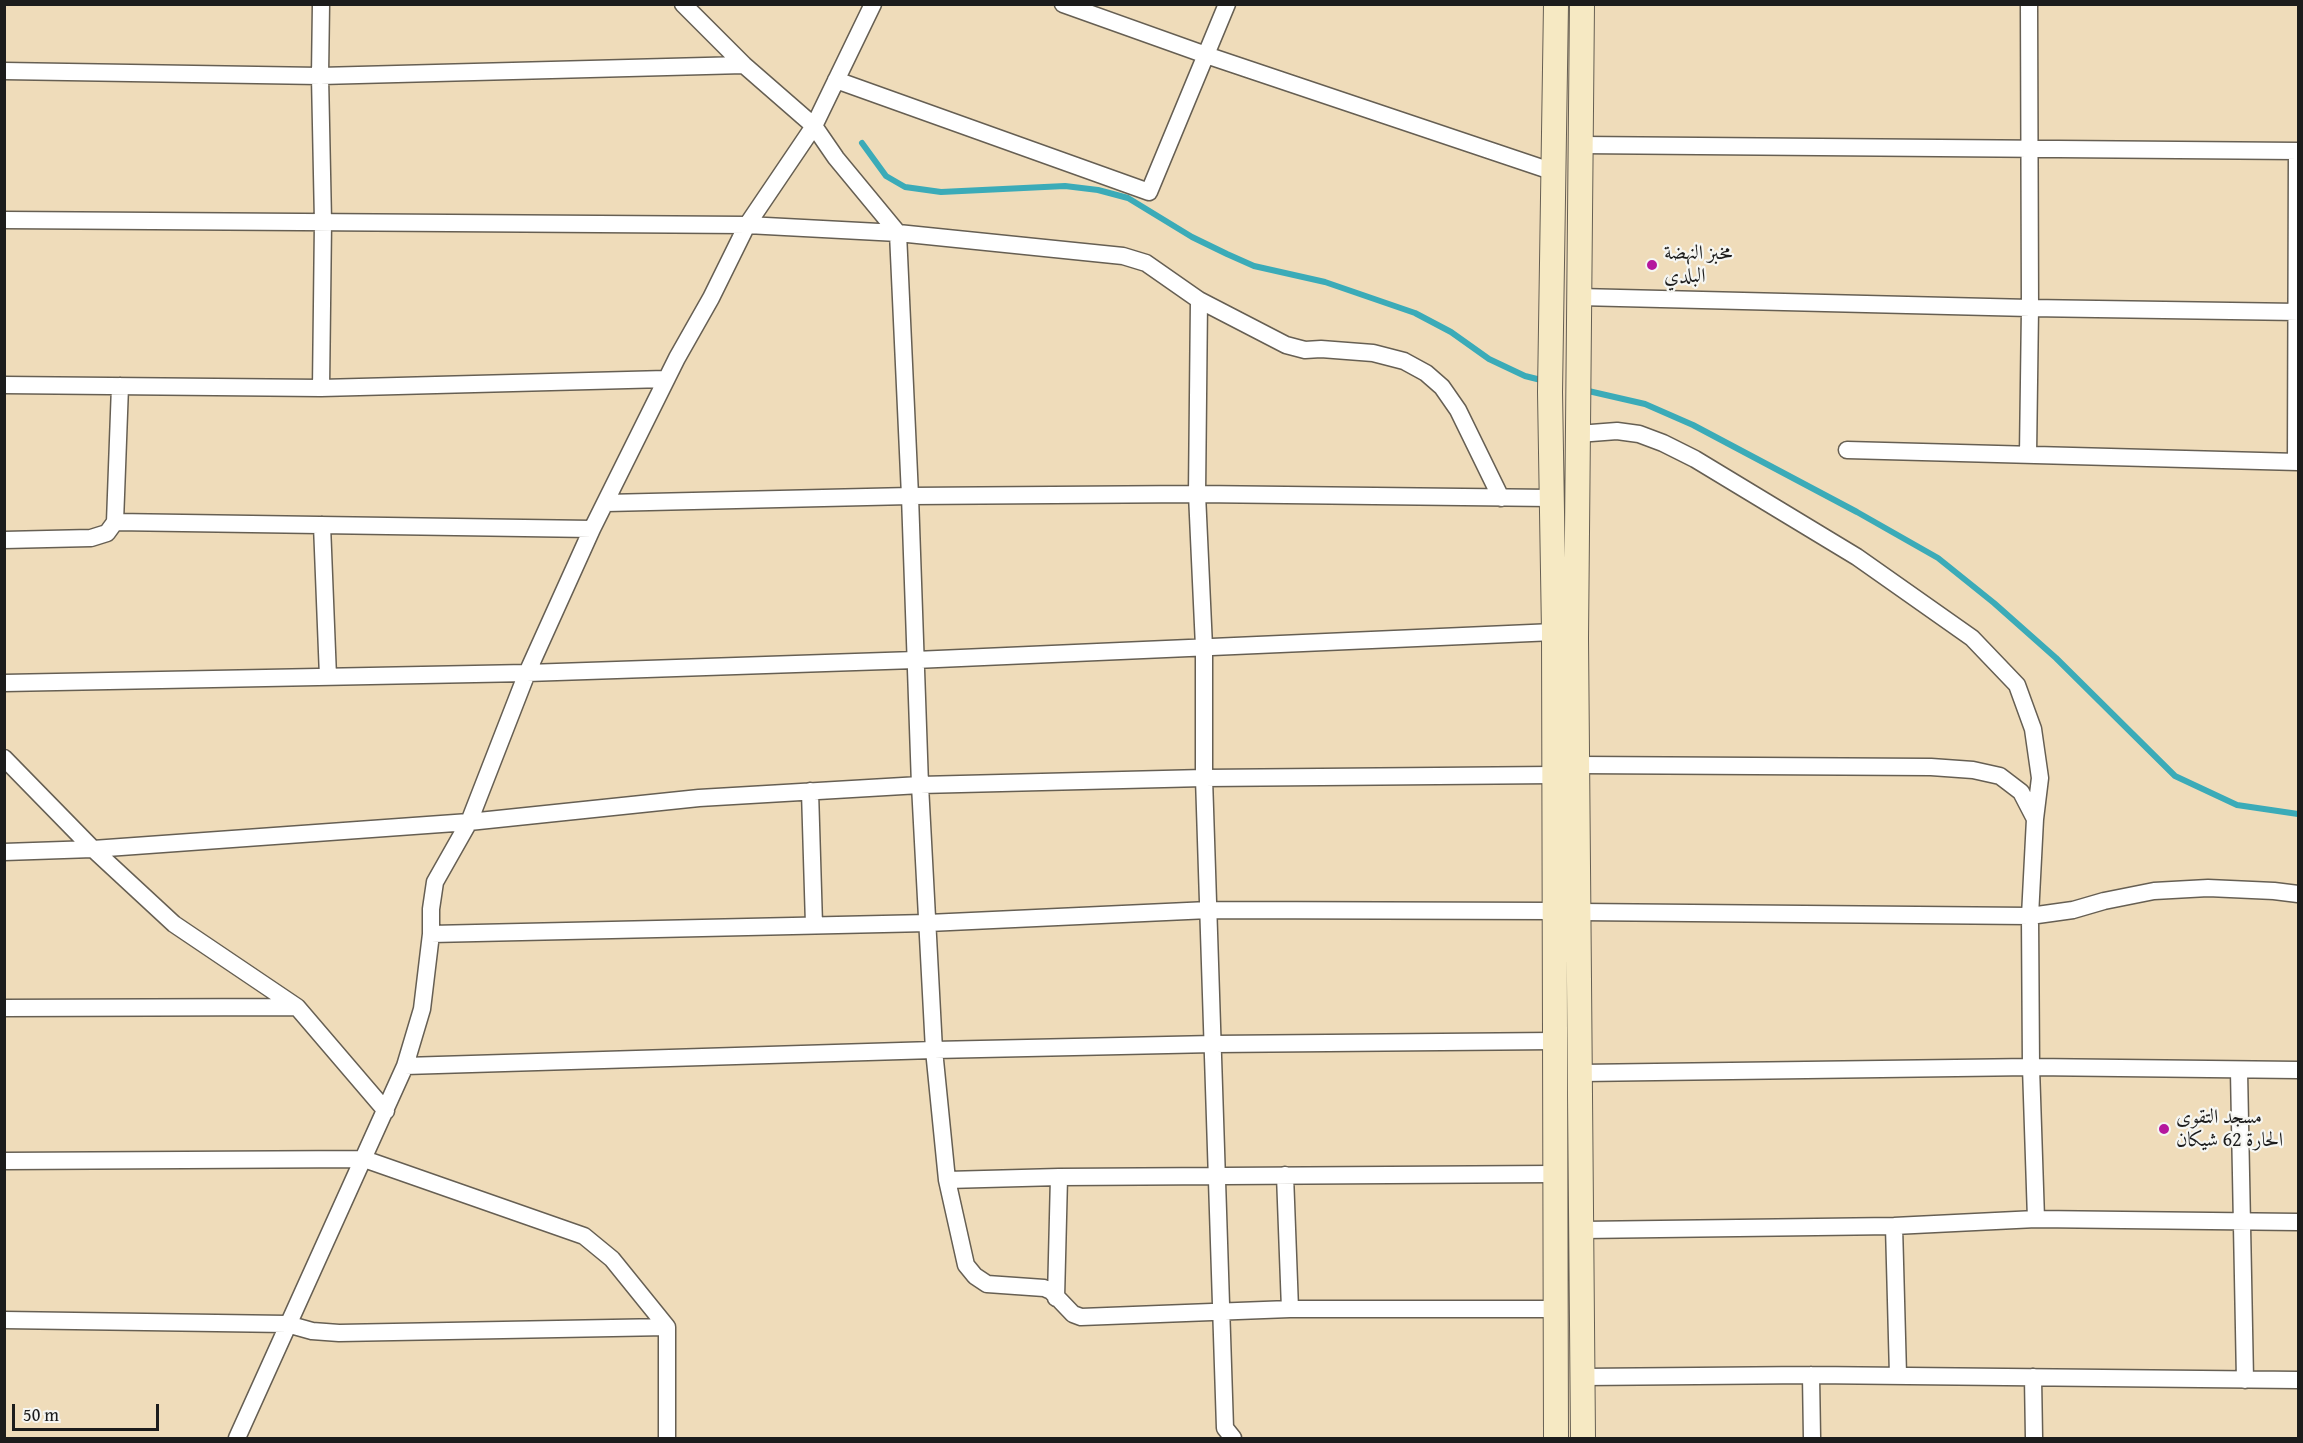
<!DOCTYPE html>
<html>
<head>
<meta charset="utf-8">
<style>
  body { margin:0 }
  #map { position:relative; width:2303px; height:1443px; overflow:hidden; background:#efdcba; font-family:"Gentium Book Plus",serif }
  canvas { display:block }
  .frame { position:absolute; inset:0; border:6px solid #1c1c1c; pointer-events:none }
  .scale { position:absolute; left:12px; top:1404px; width:147px; height:27px; box-sizing:border-box; border:3px solid #1c1c1c; border-top:0; padding-left:8px; font-size:18px; line-height:21px; white-space:nowrap; color:#1c1c1c; -webkit-text-stroke:4px #f6f6f2; paint-order:stroke }
</style>
</head>
<body>
<div id="map">
<canvas width="2303" height="1443"></canvas>
<div class="frame"></div>
<div class="scale">50 m</div>
</div>
<script>
const g = document.querySelector('canvas').getContext('2d');
g.lineJoin = 'round';
const poly = rows => new Path2D(rows.map(r => 'M' + r).join(''));
function stroke(path, color, width, dash) { g.strokeStyle = color; g.lineWidth = width; g.lineCap = dash ? 'butt' : 'round'; g.setLineDash(dash || []); g.stroke(path); }
function label(font, color, halo, rows, align = 'center') {
  g.font = font + ' "Gentium Book Plus",Amiri,serif'; g.lineWidth = 4.5; g.setLineDash([]); g.textBaseline = 'middle'; g.strokeStyle = halo; g.fillStyle = color; for (const [text, x, y, turn = 0] of rows) {
    g.save(); g.translate(x, y); g.rotate((+turn || 0) * Math.PI / 180); g.textAlign = isNaN(turn) ? turn : align; if (halo) g.strokeText(text, 0, 0); g.fillText(text, 0, 0); g.restore();
  }
}
const stream = poly([
  [862,143,886,176,905,187,941,192,1065,186,1098,190,1128,198,1192,237,1227,254,1254,266,1325,282,1415,313,1451,332,1489,359,1525,376,1545,381],
  [1584,390,1645,404,1693,425,1857,512,1938,558,1994,603,2056,658,2175,776,2237,805,2298,814]
]);
const minor = poly([
  [683,4,744,65,814,126,836,158,898,233,1123,256,1146,263,1199,300,1286,345,1305,350,1321,349,1373,353,1404,361,1426,373,1442,387,1458,410,1501,498],
  [1063,4,1206,55,1554,172],
  [4,71,320,76,744,65],
  [836,80,1149,192,1227,4],
  [1580,145,2298,151],
  [4,220,747,225,898,233,910,496,920,785,934,1050,947,1180,966,1265,975,1276,987,1284,1044,1288,1051,1291,1073,1314,1081,1317,1290,1309,1556,1309],
  [1579,297,2030,308,2298,312],
  [1199,300,1197,494,1204,647,1204,778,1225,1428,1233,1438],
  [4,385,321,388,666,379],
  [321,388,323,222,320,76,321,4],
  [1578,434,1617,431,1639,434,1663,443,1695,459,1857,557,1972,638,2017,685,2033,729,2040,778,2035,819],
  [1847,450,2298,462],
  [2028,455,2030,308,2029,4],
  [2296,462,2297,151],
  [606,503,910,496,1197,494,1552,498],
  [115,522,592,529],
  [322,525,328,677],
  [4,540,91,538,107,533,115,522,120,386],
  [4,683,527,673,915,660,1554,632],
  [4,758,93,849,174,924,297,1007,386,1111],
  [1578,765,1931,767,1973,770,2000,776,2021,792,2035,819,2030,916,2031,1067,2036,1219],
  [810,791,814,925],
  [4,852,93,849,469,822,699,798,920,785,1204,778,1554,775],
  [1578,912,2030,916,2073,910,2104,901,2154,891,2208,888,2274,891,2298,894],
  [431,934,928,923,1209,910,1554,911],
  [4,1008,297,1007],
  [405,1066,934,1050,1214,1044,1555,1041],
  [2239,1071,2245,1380],
  [1581,1073,2031,1067,2298,1070],
  [4,1161,364,1159,584,1236,612,1259,667,1327,667,1438],
  [1285,1175,1290,1309],
  [947,1180,1059,1177,1555,1174],
  [1894,1226,1898,1375],
  [1582,1230,1894,1226,2036,1219,2298,1222],
  [1056,1298,1059,1177],
  [4,1320,287,1324,312,1331,339,1333,667,1327],
  [1811,1375,1812,1438],
  [1582,1377,1811,1375,2298,1380],
  [2033,1377,2034,1438],
  [237,1438,405,1066,422,1009,431,934,431,909,435,882,469,822,527,673,592,529,677,358,711,298,747,225,814,126,873,4]
]);
const secondary = poly([
  [1556,4,1550,392,1554,632,1556,1438],
  [1582,4,1576,638,1583,1438]
]);
const markers = [
  [1652,265,6,"#b5179e"],
  [2164,1129,6,"#b5179e"]
];
const poiNames = [
  ["مخبز النهضة",1664,254],
  ["البلدي",1664,277],
  ["مسجد التقوى",2176,1118],
  ["الحارة 62 شيكان",2176,1141]
];
stroke(stream, '#3babb8', 6);
stroke(minor, '#665f53', 19);
stroke(secondary, '#665f53', 26);
stroke(minor, '#fff', 16);
stroke(secondary, '#f6e9c3', 24);
for (const [x, y, r, color] of markers) { const dot = new Path2D(); dot.arc(x, y, r, 0, 2 * Math.PI); g.fillStyle = color; g.fill(dot); stroke(dot, '#f6f6f2', 2); }
label('20px', '#1c1c1c', '#f6f6f2', poiNames, 'left');
</script>
</body>
</html>
